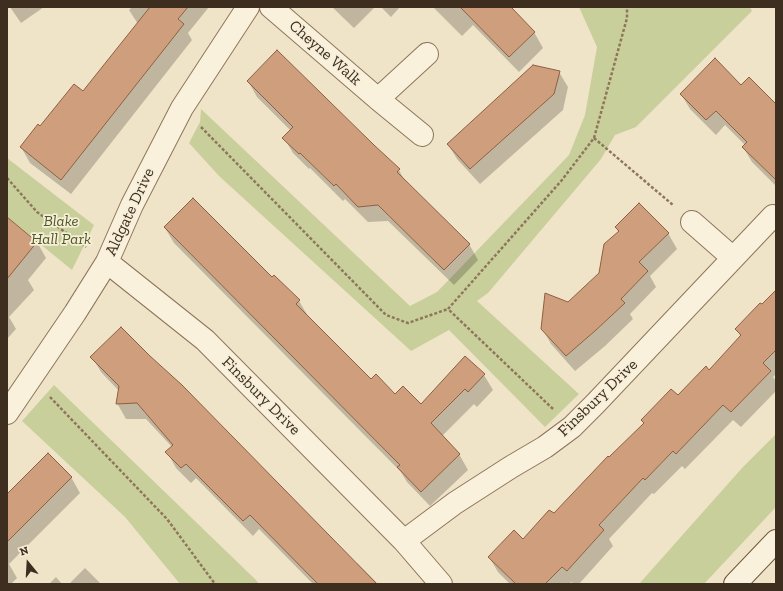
<!DOCTYPE html>
<html>
<head>
<meta charset="utf-8">
<style>
  body { margin:0 }
  #map { position:relative; width:783px; height:591px; overflow:hidden; background:#f0e4c8; font-family:"Zilla Slab",serif }
  canvas { display:block }
  .frame { position:absolute; inset:0; border:8px solid #3d2e20; pointer-events:none }
  .north { position:absolute; left:8px; top:543px; width:40px; height:40px; -webkit-text-stroke:3px #f7eed8; paint-order:stroke; rotate:342deg; font-size:11px; font-weight:700; line-height:16px; text-align:center; color:#3d2e20 }
  .north::after { content:''; display:block; margin:auto; width:14px; height:18px; background:#3d2e20; clip-path:polygon(50% 0,100% 100%,50% 72%,0 100%) }
</style>
</head>
<body>
<div id="map">
<canvas width="783" height="591"></canvas>
<div class="frame"></div>
<div class="north">N</div>
</div>
<script>
const g = document.querySelector('canvas').getContext('2d');
g.lineJoin = 'round';
function fill(path, color) { g.fillStyle = color; g.fill(path, 'evenodd'); }
const poly = rows => new Path2D(rows.map(r => 'M' + r).join(''));
function stroke(path, color, width, dash) { g.strokeStyle = color; g.lineWidth = width; g.lineCap = dash ? 'butt' : 'round'; g.setLineDash(dash || []); g.stroke(path); }
function label(font, color, halo, rows, align = 'center') {
  g.font = font + ' "Zilla Slab",serif'; g.lineWidth = 3.5; g.setLineDash([]); g.textBaseline = 'middle'; g.strokeStyle = halo; g.fillStyle = color; for (const [text, x, y, turn = 0] of rows) {
    g.save(); g.translate(x, y); g.rotate((+turn || 0) * Math.PI / 180); g.textAlign = isNaN(turn) ? turn : align; if (halo) g.strokeText(text, 0, 0); g.fillText(text, 0, 0); g.restore();
  }
}
const green = poly([
  [579,7,750,7,752,11,636,127,615,135,601,159,580,184,488,293,477,301,579,394,545,427,449,330,411,351,219,176,189,143,200,122,201,109,410,306,437,292,569,155,585,115,597,47],
  [7,158,94,225,72,270,7,217],
  [54,385,256,580,259,584,180,584,125,517,22,421],
  [776,434,776,507,704,584,639,584,742,468]
]);
const shadow = poly([
  [10,7,44,7,21,23],
  [132,7,209,7,188,33,192,40,71,194,30,163,21,147,40,127,84,93,138,24,129,10],
  [332,7,375,7,354,28],
  [381,7,400,7,391,17],
  [433,7,509,7,534,32,543,48,519,72,473,25,462,36],
  [559,72,568,87,563,110,480,184,457,159,448,144],
  [248,81,373,146,399,170,406,183,469,244,478,260,454,285,388,221,368,222,345,199,343,201,310,168,309,169,293,153,284,138,291,131,257,97],
  [741,86,776,105,776,186,752,162,743,147,745,145,725,125,716,135,690,109,681,94],
  [7,218,37,242,46,258,28,280,34,290,9,317,16,329,7,339],
  [616,227,668,233,677,249,650,276,656,287,630,314,633,319,605,346,575,371,551,344,542,328,600,274,619,233],
  [165,228,272,278,274,276,299,301,308,316,371,380,395,395,421,405,484,375,493,390,477,407,474,404,442,436,459,454,468,470,430,506,407,482,401,472,174,243],
  [776,291,776,374,773,377,776,381,776,391,741,427,733,420,685,469,682,466,654,494,652,493,609,539,613,546,579,584,574,584,571,582,569,584,510,584,498,572,489,557,523,540,554,515,644,424,642,420,678,397,709,371,741,337,736,329,762,306],
  [92,357,356,564,357,563,378,584,313,584,259,529,253,536,196,478,191,483,176,468,167,452,172,447,146,419,126,419,117,403,119,391,101,372],
  [71,477,80,493,9,564,17,578,11,584,7,584,7,496],
  [85,568,101,584,69,584],
  [56,577,62,584,49,584]
]);
const building = poly([
  [150,7,188,7,178,19,184,24,61,180,20,147,38,124,40,126,74,84,83,91,150,7],
  [460,7,511,7,535,32,509,57,460,7],
  [277,50,374,145,400,169,397,172,470,244,444,270,378,205,358,207,336,184,334,186,300,153,299,154,282,138,293,127,247,81,277,50],
  [715,58,741,85,749,77,776,104,776,180,742,147,747,142,716,111,706,120,680,94,715,58],
  [533,65,560,71,554,94,470,169,447,144,533,65],
  [193,198,272,277,274,275,300,300,296,304,371,379,376,374,395,394,403,386,421,404,465,356,485,374,468,392,465,389,431,423,460,454,421,492,397,467,400,465,164,227,193,198],
  [639,203,669,233,639,262,648,271,621,299,625,303,596,330,566,356,541,329,545,293,568,302,599,273,604,244,619,231,615,227,639,203],
  [7,217,37,242,7,279,7,217],
  [776,290,776,350,763,363,771,371,731,412,723,405,676,454,673,451,645,480,643,478,599,525,604,530,567,571,562,567,545,584,516,584,488,557,514,530,523,539,549,510,554,513,608,456,609,457,644,423,641,420,671,389,678,395,706,366,709,370,741,335,735,329,760,303,762,304,776,290],
  [121,327,150,356,182,385,377,584,318,584,250,515,243,521,186,464,181,468,165,452,173,445,137,403,116,404,119,386,90,357,121,327],
  [48,453,72,477,7,542,7,494,48,453]
]);
const path = poly([
  [201,127,386,315,408,323,448,309],
  [594,138,673,205],
  [7,178,37,212,86,247],
  [50,397,167,519,215,584],
  [553,409,448,309,562,180,594,138,627,18,627,7]
]);
const street = poly([
  [271,7,378,99,422,135],
  [378,99,427,54],
  [692,222,733,258],
  [107,262,205,340,404,541,441,584],
  [7,413,75,313,107,262,132,205,182,108,248,7],
  [404,541,455,503,511,467,545,447,572,427,595,404,773,216]
]);
const secondary = poly([
  [735,584,776,541]
]);
const streetNames = [
  ["Cheyne Walk",325,53,41],
  ["Aldgate Drive",130,212,-65],
  ["Finsbury Drive",261,396,45],
  ["Finsbury Drive",598,398,-44]
];
const parkNames = [
  ["Blake",61,221],
  ["Hall Park",61,239]
];
fill(green, '#c9cf9b');
fill(shadow, '#0003');
fill(building, '#cf9f7d');
stroke(building, '#8d5f41', 1);
stroke(street, '#8d765c', 24);
stroke(secondary, '#6f573f', 24);
stroke(path, '#8d765c', 2.5, [3, 2]);
stroke(street, '#faf1dc', 22);
stroke(secondary, '#faf1dc', 22);
label('16px', '#3d2e20', '#f7eed8', streetNames);
label('italic 16px', '#4d5a26', '#f7eed8', parkNames);
</script>
</body>
</html>
